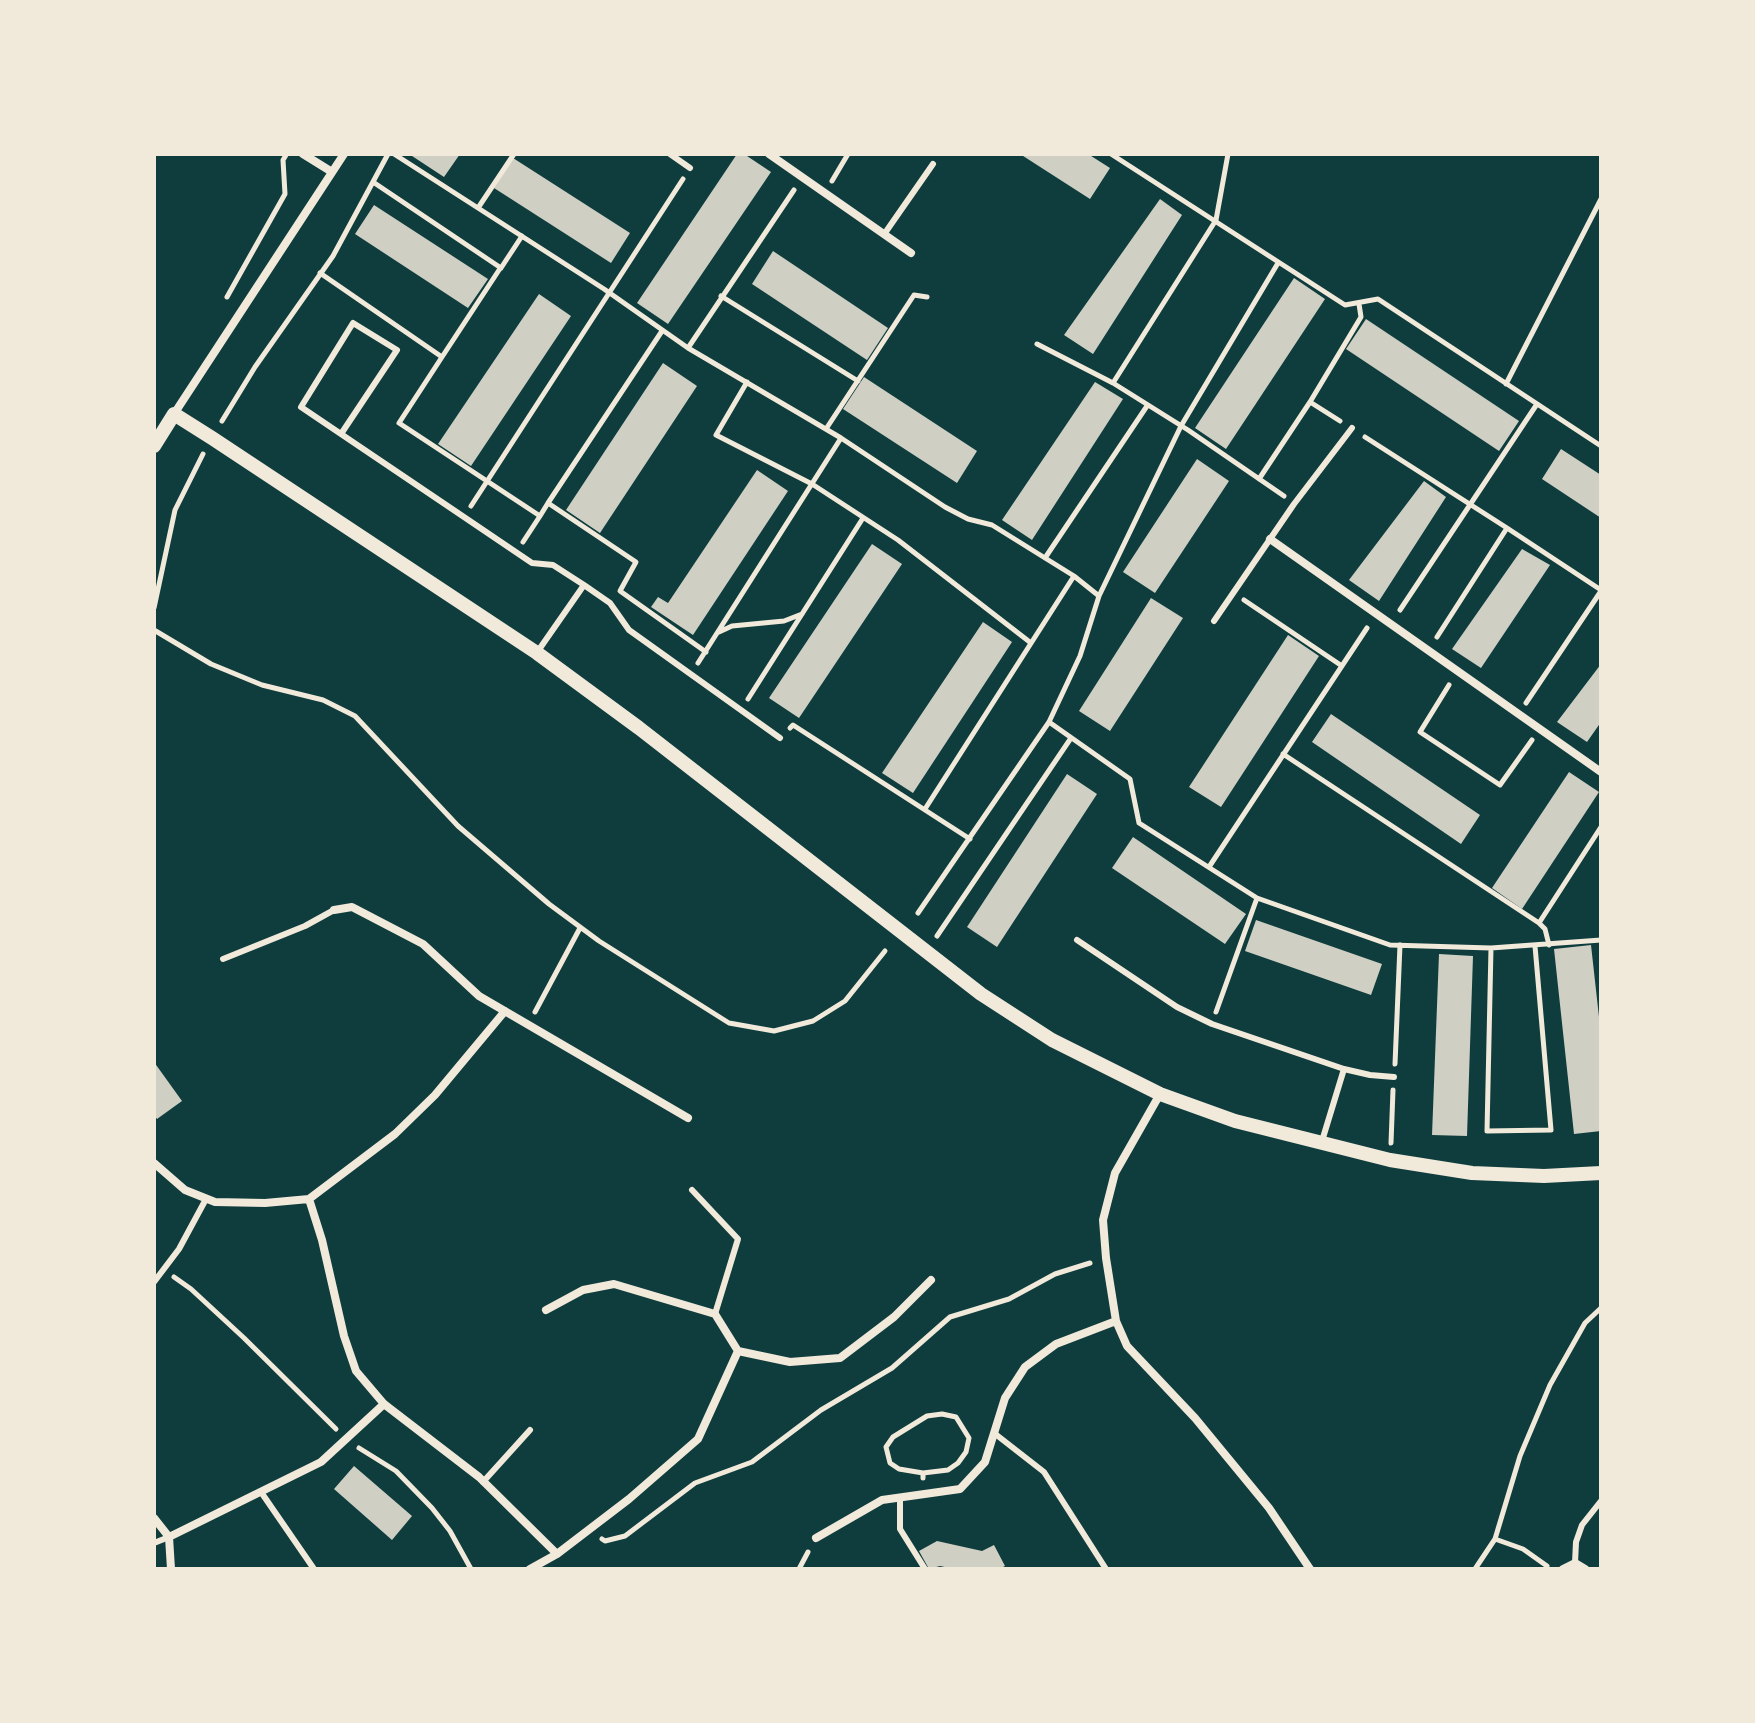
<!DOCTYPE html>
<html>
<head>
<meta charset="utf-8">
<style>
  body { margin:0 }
  #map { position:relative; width:1755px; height:1723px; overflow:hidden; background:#0f3d3e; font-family:"Noto Serif",serif }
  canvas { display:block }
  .frame { position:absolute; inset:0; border:156px solid #f1e9da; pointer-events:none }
</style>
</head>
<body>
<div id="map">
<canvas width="1755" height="1723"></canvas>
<div class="frame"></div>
</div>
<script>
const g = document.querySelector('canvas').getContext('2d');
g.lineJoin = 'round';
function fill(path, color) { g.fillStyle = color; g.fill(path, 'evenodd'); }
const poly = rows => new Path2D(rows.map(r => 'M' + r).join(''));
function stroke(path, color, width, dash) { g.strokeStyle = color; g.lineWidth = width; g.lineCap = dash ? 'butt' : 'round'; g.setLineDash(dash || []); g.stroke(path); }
const building = poly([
  [409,154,460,154,444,177],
  [737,154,744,154,771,172,668,324,637,303],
  [1020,154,1088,154,1110,168,1090,199],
  [513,158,630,233,611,263,494,188],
  [1160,199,1182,215,1093,354,1064,335],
  [374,205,488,279,468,308,355,234],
  [773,251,888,328,867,360,752,284],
  [1294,278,1325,299,1226,449,1195,428],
  [539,294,571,316,471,466,438,444],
  [1366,319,1519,421,1499,451,1346,349],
  [663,363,697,386,600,533,566,510],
  [864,377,977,451,957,483,843,409],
  [1095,382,1123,399,1032,540,1002,520],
  [1561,449,1601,475,1601,518,1542,479],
  [1197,459,1229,481,1155,593,1123,572],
  [757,470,788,491,693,635,651,607,658,597,668,603],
  [1424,481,1446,497,1379,601,1349,580],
  [872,544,902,564,799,718,769,698],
  [1522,549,1550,565,1481,668,1452,649],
  [1151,598,1183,618,1110,731,1079,711],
  [983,622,1012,642,913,793,882,773],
  [1288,635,1319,656,1221,807,1189,787],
  [1601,664,1601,722,1587,742,1557,722],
  [1331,714,1480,815,1461,844,1312,742],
  [1569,772,1599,792,1522,909,1492,888],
  [1067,774,1097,794,997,947,967,927],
  [1133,837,1246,914,1225,944,1112,868],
  [1256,920,1382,964,1371,995,1245,951],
  [1591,945,1601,1035,1601,1131,1574,1134,1554,949],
  [1439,954,1473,956,1467,1136,1432,1135],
  [154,1062,182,1101,157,1119,154,1115],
  [354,1466,412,1516,392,1540,334,1489],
  [937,1541,982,1551,994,1545,1005,1566,999,1569,954,1569,940,1566,929,1569,919,1551]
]);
const path = poly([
  [394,154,604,289,688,348,841,438,945,507,968,519,992,525,1074,576,1099,596],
  [1111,154,1345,305,1378,299,1601,446],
  [832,181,848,154],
  [373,182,501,268,522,236],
  [478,208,514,154],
  [320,273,442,357,399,423,540,516,548,503,636,562,620,591,706,652],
  [721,296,858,381],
  [227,297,285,194,283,160,286,155],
  [1037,344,1113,383,1188,430,1284,496],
  [688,348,794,190],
  [442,357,501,267],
  [747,382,716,435,812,484,898,540,1031,643],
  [1113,383,1216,220,1228,154],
  [1506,384,1601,199],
  [1310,402,1340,421],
  [222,421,255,367,333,256,388,154],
  [826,429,914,295,927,297],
  [1365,437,1507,528,1437,637],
  [1259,479,1310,402,1361,317,1359,304],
  [548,503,662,331],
  [471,506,683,179],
  [1507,528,1601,590],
  [523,542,540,516],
  [1045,558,1147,406],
  [1244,600,1342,666],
  [154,608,175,510,203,454],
  [1400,610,1537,404],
  [154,630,211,664,262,685,323,700,355,716,458,826,549,904,599,941,729,1023,774,1031,813,1021,845,1001,885,951],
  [719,632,732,626,784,621,802,614],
  [698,663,841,438],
  [1449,685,1420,732,1500,785,1532,740],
  [748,699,863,518],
  [1526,703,1601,591],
  [1049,722,1130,779,1139,823,1257,898,1390,945,1491,948,1601,940],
  [790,728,793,725,970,839],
  [1283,754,1539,923,1545,929,1549,945],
  [925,809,1074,576],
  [1209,867,1367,628],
  [918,913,1049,722,1080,656,1099,596,1181,426,1278,263],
  [1539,923,1601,827],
  [937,936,1071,738],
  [1491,948,1487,1131,1551,1130,1535,946],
  [535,1012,580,928],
  [1216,1012,1257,898],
  [1395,1064,1400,945],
  [1391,1143,1393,1090],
  [174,1277,191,1289,244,1338,336,1429],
  [359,1448,396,1471,432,1508,450,1531,471,1569],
  [923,1473,948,1470,958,1463,966,1452,969,1438,956,1417,942,1414,927,1416,893,1437,886,1447,890,1463,899,1469,923,1473,923,1478],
  [602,1539,605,1541,625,1536,695,1483,752,1462,821,1410,892,1368,950,1317,1009,1299,1055,1274,1090,1263],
  [1495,1539,1523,1549,1547,1566],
  [799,1569,808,1552],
  [1475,1569,1495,1539,1520,1456,1550,1385,1585,1323,1601,1308]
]);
const service = poly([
  [670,154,690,168],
  [885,233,933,164],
  [341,434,397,350,353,323,301,407,341,434,464,517,532,563,553,565,584,585,610,603,629,630,780,738],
  [1214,621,1294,504,1352,428],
  [538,651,584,585],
  [1077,940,1177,1007,1212,1024,1344,1069,1322,1141],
  [223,959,305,926,334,910],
  [1344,1069,1370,1075,1394,1077],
  [692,1190,738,1239,715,1314],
  [154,1282,179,1249,206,1199],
  [994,1433,1044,1472,1106,1569],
  [483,1482,530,1430],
  [261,1492,314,1569],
  [900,1499,900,1529,925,1569],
  [154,1543,169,1537],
  [1575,1563,1576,1542,1582,1525,1601,1501]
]);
const minor = poly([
  [303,154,332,172],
  [769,154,911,253],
  [174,414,344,154],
  [1270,539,1601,772],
  [334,910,352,907,423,944,479,996,688,1118],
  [1160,1094,1115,1173,1103,1220,1106,1258,1116,1321,1127,1346,1195,1418,1269,1508,1310,1569],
  [154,1163,185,1190,215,1202,265,1203,309,1199,395,1134,435,1095,505,1011],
  [309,1199,322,1240,344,1336,356,1371,384,1404,479,1477,557,1554,629,1499,698,1439,738,1351],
  [546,1310,583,1290,614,1284,715,1314,738,1351,790,1362,840,1358,894,1317,931,1280],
  [154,1518,169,1537],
  [816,1538,882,1500,960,1489,985,1462,1005,1398,1025,1367,1056,1344,1116,1321],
  [171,1569,169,1537,321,1462,384,1404],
  [530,1569,557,1554],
  [1563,1569,1575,1563,1585,1569]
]);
const tertiary = poly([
  [154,446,174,414,212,438,537,653,639,728,981,994,1052,1040,1160,1094,1235,1121,1390,1160,1472,1173,1544,1176,1601,1173]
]);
fill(building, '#cfcfc3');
stroke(path, '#f1e9da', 5);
stroke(service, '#f1e9da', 6);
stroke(minor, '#f1e9da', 8);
stroke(tertiary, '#f1e9da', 14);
</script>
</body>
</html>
